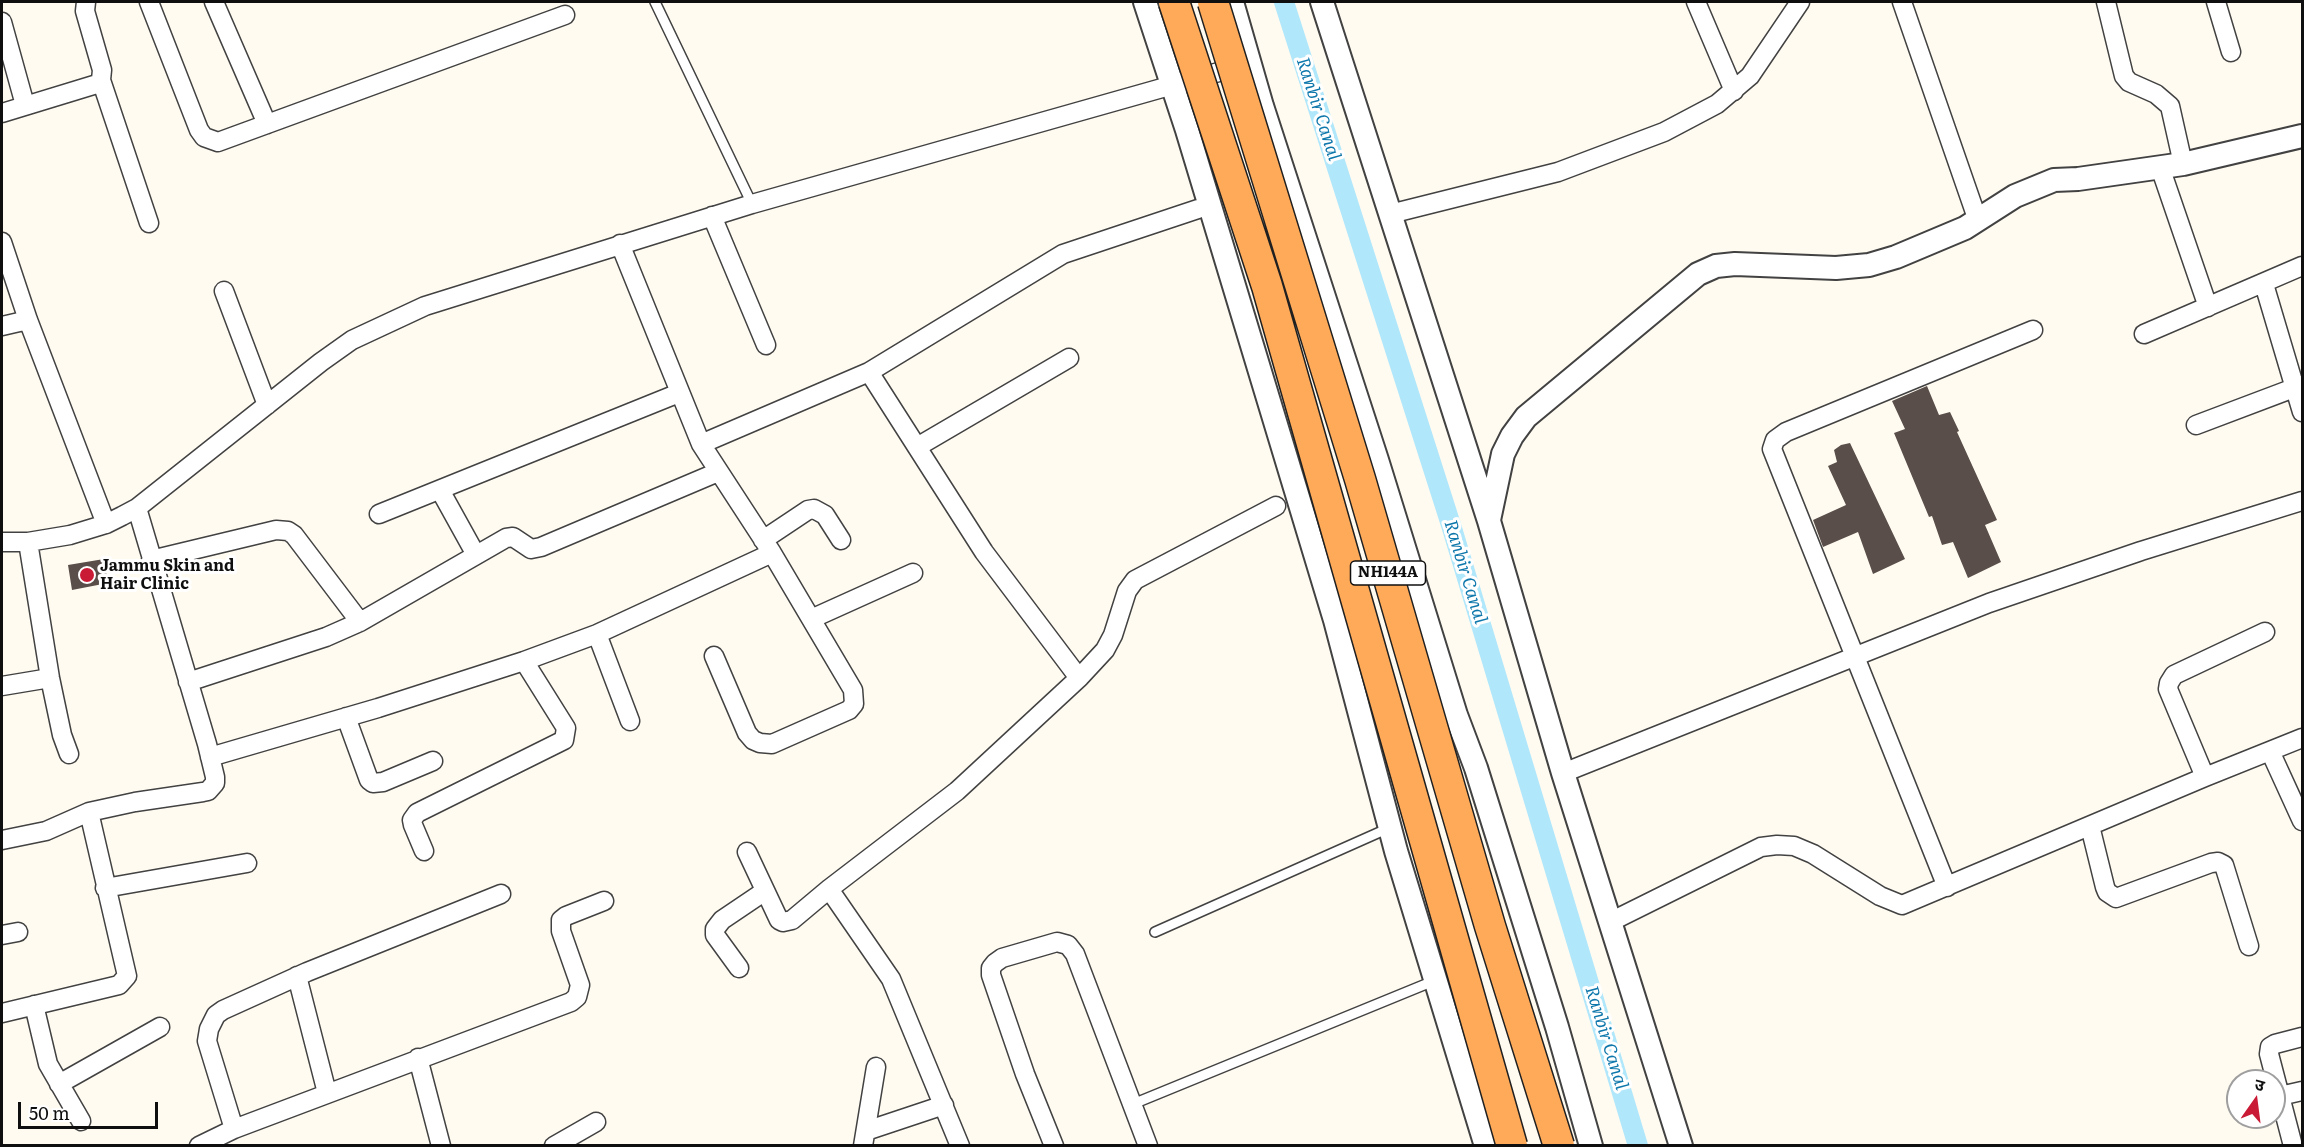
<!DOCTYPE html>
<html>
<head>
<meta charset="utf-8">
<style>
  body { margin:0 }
  #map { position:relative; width:2304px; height:1147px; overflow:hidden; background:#fffbf1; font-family:Literata,"Noto Sans Devanagari",serif }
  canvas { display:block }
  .frame { position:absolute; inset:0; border:3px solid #0f0f0f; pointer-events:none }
  .north { position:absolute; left:2226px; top:1069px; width:60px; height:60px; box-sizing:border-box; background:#fff; border:2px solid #9f9f9f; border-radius:50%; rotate:14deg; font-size:16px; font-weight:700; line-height:24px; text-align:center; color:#0f0f0f }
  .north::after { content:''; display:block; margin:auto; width:21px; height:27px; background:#ca1b36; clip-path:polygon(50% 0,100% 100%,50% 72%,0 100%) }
  .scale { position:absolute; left:18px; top:1102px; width:140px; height:27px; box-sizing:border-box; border:3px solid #0f0f0f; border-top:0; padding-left:8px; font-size:18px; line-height:21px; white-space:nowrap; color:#0f0f0f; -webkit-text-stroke:4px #fff; paint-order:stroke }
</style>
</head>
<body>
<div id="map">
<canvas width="2304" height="1147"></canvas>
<div class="frame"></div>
<div class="north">उ</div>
<div class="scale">50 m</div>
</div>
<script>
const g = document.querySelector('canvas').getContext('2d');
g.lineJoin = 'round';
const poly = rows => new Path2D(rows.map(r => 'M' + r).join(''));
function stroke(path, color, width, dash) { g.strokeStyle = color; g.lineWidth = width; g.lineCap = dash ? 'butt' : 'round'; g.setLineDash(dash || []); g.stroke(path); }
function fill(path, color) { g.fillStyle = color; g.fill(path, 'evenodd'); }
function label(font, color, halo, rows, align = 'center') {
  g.font = font + ' Literata,serif'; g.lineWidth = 6; g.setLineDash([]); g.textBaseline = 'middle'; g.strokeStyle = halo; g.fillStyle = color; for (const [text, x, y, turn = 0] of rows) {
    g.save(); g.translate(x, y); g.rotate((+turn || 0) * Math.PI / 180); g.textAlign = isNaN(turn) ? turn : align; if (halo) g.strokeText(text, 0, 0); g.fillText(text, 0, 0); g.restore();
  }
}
const canal = poly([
  [1284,2,1451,525,1638,1146]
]);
const building = poly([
  [1927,386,1939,415,1950,412,1959,431,1957,432,1997,520,1985,525,2001,562,1968,578,1953,542,1942,545,1932,516,1929,517,1894,433,1905,429,1892,401],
  [1850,443,1905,559,1873,574,1858,532,1823,547,1813,520,1846,505,1828,466,1837,462,1834,450,1841,445],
  [104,559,108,583,72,590,68,565]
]);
const service = poly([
  [655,2,752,204],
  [1155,932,1389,828],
  [1133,1104,1436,980]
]);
const minor = poly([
  [149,2,199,130,204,137,218,142,565,15],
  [214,2,267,124],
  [1696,2,1734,91],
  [1902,2,1978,221],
  [2106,2,2124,76,2129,82,2156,94,2170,106,2183,164],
  [2216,2,2231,52],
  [2,22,25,105],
  [101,80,149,223],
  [2,113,97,84,101,80,102,70,85,11,86,2],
  [2160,167,2208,307],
  [1390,214,1558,172,1664,132,1717,104,1750,76,1800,2],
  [712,216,766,345],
  [2,242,28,320,106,524],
  [620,244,701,444,772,553,853,690,854,704,849,710,772,744,760,743,753,740,747,733,714,656],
  [2264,284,2302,412],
  [224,291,267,405],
  [2,326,28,320],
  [2144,334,2302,266],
  [869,372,984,552,1079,678],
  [2196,425,2302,385],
  [701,444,869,372,1063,254,1198,209],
  [917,447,1069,358],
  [440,490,476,555],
  [379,514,679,393],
  [763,540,808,510,814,509,825,515,841,540],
  [2,542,28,542,70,535,106,524,122,516,137,508,321,362,352,340,425,306,752,204,1240,66],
  [28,542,50,678,62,735,69,754],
  [151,560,276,530,288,531,294,535,360,622],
  [811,619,913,573],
  [597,634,630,721],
  [188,682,326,637,360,622,506,538,513,537,531,549,541,547,718,472],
  [2,686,50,678],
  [346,717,369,780,373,783,383,782,433,761],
  [2270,751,2302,821],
  [210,757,378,708,524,661,597,634,772,553],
  [1563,773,1989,603,2141,551,2302,501],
  [2205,777,2168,689,2169,683,2174,675,2265,632],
  [2090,826,2105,887,2107,892,2116,898,2211,863,2218,862,2224,865,2249,946],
  [2,840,46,831,89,812,135,802,203,792,208,791,215,783,215,777,207,744,137,508],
  [424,851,413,825,412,820,417,813,564,740,566,728,524,661],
  [747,852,779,920,783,922,792,920,829,889,957,791,1079,678,1105,650,1113,635,1127,591,1135,580,1276,506],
  [1947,887,1772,449,1775,440,1786,432,2033,330],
  [105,888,247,863],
  [829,889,891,979,960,1146],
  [1610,922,1761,847,1777,845,1794,846,1813,854,1880,896,1902,905,2205,777,2302,738],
  [2,935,18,932],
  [739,968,715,935,715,929,722,920,765,891],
  [297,976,327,1093],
  [34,1005,48,1064,81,1121],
  [2,1013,119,985,127,976,89,812],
  [418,1058,441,1146],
  [59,1084,160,1027],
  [2280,1096,2302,1091],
  [234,1129,207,1041,209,1029,216,1015,223,1010,307,972,501,894],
  [866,1131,944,1105],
  [199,1146,234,1129,571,1002,577,997,580,985,561,931,561,920,566,916,604,901],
  [554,1146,596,1122],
  [863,1146,876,1067],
  [1054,1146,1025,1074,991,975,991,968,995,963,1002,958,1057,942,1068,945,1075,954,1148,1146],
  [2293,1146,2269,1054,2270,1047,2275,1044,2302,1037]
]);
const tertiary = poly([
  [1145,2,1187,130,1335,620,1396,851,1486,1146],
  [1232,2,1262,106,1377,460,1456,715,1476,768,1557,1027,1591,1146],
  [1322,2,1489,521,1563,773,1681,1146],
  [1489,520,1503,454,1512,436,1526,417,1698,274,1716,266,1735,264,1836,268,1869,265,1896,257,1965,228,2015,196,2054,180,2078,179,2183,164,2302,136]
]);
const trunkBridge = poly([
  [1174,2,1267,286,1512,1146],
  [1213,2,1360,479,1490,926,1559,1146]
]);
const markers = [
  [87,575,8,"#ca1b36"]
];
const shields = [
  [1388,573,75]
];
const shieldNames = [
  ["NH144A",1388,573]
];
const poiNames = [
  ["Jammu Skin and",100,566],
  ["Hair Clinic",100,584]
];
const waterNames = [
  ["Ranbir Canal",1318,109,72],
  ["Ranbir Canal",1465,572,73],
  ["Ranbir Canal",1606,1038,73]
];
stroke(canal, '#b1e7fb', 20);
fill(building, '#594e4a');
stroke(service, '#424242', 12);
stroke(minor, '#424242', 21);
stroke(tertiary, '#424242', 26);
stroke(service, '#fff', 9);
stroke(minor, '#fff', 18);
stroke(tertiary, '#fff', 22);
stroke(trunkBridge, '#202020', 33, []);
stroke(trunkBridge, '#ffaa58', 30);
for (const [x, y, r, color] of markers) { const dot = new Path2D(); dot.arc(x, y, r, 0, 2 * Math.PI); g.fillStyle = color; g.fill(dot); stroke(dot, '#fff', 2); }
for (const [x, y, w] of shields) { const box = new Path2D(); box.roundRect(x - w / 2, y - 12, w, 24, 4.5); g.fillStyle = '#fff'; g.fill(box); stroke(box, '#0f0f0f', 1.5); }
label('bold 15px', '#0f0f0f', null, shieldNames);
label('bold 16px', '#0f0f0f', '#fff', poiNames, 'left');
label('italic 18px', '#0e77ab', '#fff', waterNames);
</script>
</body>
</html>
